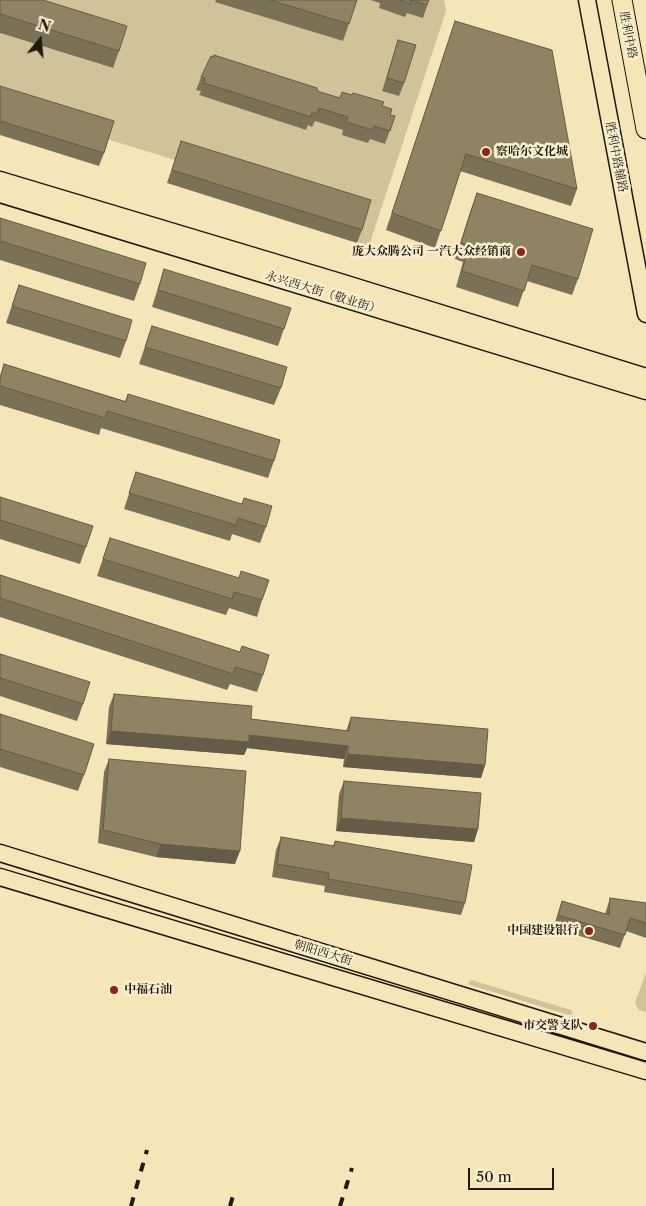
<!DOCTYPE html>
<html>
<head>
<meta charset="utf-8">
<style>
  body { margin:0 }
  #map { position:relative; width:646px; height:1206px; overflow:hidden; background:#f4e6b6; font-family:"Libre Caslon Text",serif }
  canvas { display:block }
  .north { position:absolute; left:15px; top:15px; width:50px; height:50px; -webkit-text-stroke:4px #f8efd0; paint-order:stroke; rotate:17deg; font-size:14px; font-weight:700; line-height:20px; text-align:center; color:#22170b }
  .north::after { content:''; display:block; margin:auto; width:18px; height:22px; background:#22170b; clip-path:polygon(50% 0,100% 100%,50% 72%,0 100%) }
  .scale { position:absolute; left:468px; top:1168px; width:86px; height:22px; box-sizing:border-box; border:2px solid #22170b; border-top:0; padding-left:6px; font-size:15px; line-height:18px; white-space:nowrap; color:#22170b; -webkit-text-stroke:4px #f8efd0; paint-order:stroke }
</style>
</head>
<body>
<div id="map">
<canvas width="646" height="1206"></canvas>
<div class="north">N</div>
<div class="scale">50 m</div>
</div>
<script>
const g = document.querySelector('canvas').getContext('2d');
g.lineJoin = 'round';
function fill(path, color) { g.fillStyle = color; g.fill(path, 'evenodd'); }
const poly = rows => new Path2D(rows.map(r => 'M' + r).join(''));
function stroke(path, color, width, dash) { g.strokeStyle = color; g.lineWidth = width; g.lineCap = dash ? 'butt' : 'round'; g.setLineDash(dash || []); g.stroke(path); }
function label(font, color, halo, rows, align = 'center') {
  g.font = font + ' "Libre Caslon Text","Noto Serif SC",serif'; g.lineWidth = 5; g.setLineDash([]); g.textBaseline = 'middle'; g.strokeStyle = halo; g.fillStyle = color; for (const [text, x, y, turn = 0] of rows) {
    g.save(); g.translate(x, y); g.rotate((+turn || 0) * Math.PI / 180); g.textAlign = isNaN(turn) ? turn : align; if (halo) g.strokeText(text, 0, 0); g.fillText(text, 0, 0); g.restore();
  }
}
const green = poly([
  [0,0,216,0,216,2,343,41,297,0,370,0,380,3,379,8,405,16,407,13,423,0,444,0,446,11,369,246,357,243,366,213,177,154,175,160,107,139,0,100,0,33,112,68],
  [202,74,204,75,312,127,307,125,306,130,199,95,201,91,196,89],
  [646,972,646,1012,639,1010,635,1003],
  [471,980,571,1010,573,1014,569,1015,470,985,468,983]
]);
const major = poly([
  [587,0,646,314],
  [0,180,340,282,646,377],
  [0,194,646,391],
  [0,853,646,1052],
  [0,877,646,1071]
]);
const highway = poly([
  [622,0,646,129]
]);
const rail = poly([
  [131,1206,147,1150],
  [230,1206,235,1189],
  [340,1206,352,1168]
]);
const wall = poly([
  [0,0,119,51,113,68,0,33],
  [216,0,357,0,343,41,215,2],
  [370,0,429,0,423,18,407,13,405,17,379,8,380,3],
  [455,21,577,189,571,206,460,171,435,248,386,230],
  [398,40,404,83,399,96,382,91],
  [201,77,317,90,320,92,340,98,382,106,390,115,395,116,385,144,370,139,368,143,342,135,343,130,315,121,312,127,308,125,306,130,199,95,201,91,196,90],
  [0,86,104,153,99,166,0,135],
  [181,141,362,230,357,243,167,183],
  [477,193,578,279,572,295,527,281,518,307,456,287,463,262,455,259,471,209],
  [0,218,140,284,134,301,0,260],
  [164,269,284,329,278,346,152,307],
  [19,285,126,341,120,358,6,323],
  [152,326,281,388,274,405,139,364],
  [4,364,125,401,128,394,274,461,268,478,101,428,99,435,0,405,0,376],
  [136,472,266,527,260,543,232,534,230,541,124,509],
  [0,497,86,547,80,564,0,539],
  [110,538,262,600,257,617,229,608,226,615,97,576],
  [0,575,263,675,257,692,230,684,227,690,0,617],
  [0,654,83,704,77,721,0,696],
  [114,694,251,719,346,731,351,717,485,765,481,778,343,767,344,759,247,748,244,755,106,744,109,707],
  [0,714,84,775,78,791,0,767],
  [109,759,235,864,156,857,98,843,104,772],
  [344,781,478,829,474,842,336,831,339,794],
  [281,837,333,846,335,841,465,903,461,915,324,892,325,886,272,877,276,850],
  [610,898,646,903,646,938,626,931,620,948,553,928,562,901,605,914]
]);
const shadedWall = poly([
  [111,731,249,735,348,746,344,759,247,748,244,755,106,744],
  [348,754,485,765,481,778,343,767],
  [341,818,478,829,474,842,336,831],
  [161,844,240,851,235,864,156,857]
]);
const building = poly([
  [0,0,43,0,127,26,119,51,0,14,0,0],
  [270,0,357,0,349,24,270,0],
  [399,0,411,0,410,4,399,0],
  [412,0,429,0,427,5,412,0],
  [455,21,552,50,577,189,466,154,441,231,392,213,455,21],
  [398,40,416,45,404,83,387,78,398,40],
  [214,55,317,88,317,90,320,92,340,98,342,92,352,95,353,93,384,102,382,106,392,109,390,115,395,116,390,131,374,126,373,130,346,122,348,117,319,108,317,114,312,112,311,117,204,83,205,78,201,77,211,56,214,57,214,55],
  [0,86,114,121,104,153,0,121,0,86],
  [181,141,371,200,362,230,172,170,181,141],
  [477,193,593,229,578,279,532,265,524,291,462,271,469,245,461,243,477,193],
  [0,218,146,263,140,284,0,241,0,218],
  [164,269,291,308,284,329,158,290,164,269],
  [19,285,132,320,126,341,12,306,19,285],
  [152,326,287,367,281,388,145,347,152,326],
  [4,364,126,402,128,394,280,440,274,461,107,411,105,418,0,386,0,379,4,364],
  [136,472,242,504,244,498,272,506,266,527,238,518,236,525,129,493,136,472],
  [0,497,93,526,86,547,0,520,0,497],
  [110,538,239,578,241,571,269,580,262,600,234,592,232,599,103,559,110,538],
  [0,575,240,652,242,646,269,655,263,675,235,667,233,674,0,598,0,575],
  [0,654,90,682,83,704,0,678,0,654],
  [114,694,252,706,251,719,349,731,351,717,488,729,485,765,348,754,348,746,249,735,249,742,111,731,114,694],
  [0,714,94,744,84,775,0,749,0,714],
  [109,759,246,771,240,851,161,844,103,830,109,759],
  [344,781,481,793,478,829,341,818,344,781],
  [281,837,334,846,335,841,472,865,465,903,328,879,329,873,277,864,281,837],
  [610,898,646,903,646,923,630,918,625,935,558,915,562,901,609,915,610,898]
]);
const markers = [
  [486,152,5,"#8f2418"],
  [521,252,5,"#8f2418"],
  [589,931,5,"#8f2418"],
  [114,990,5,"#8f2418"],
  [593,1026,5,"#8f2418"]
];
const streetNames = [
  ["胜利中路",628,35,79],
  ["胜利中路辅路",616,157,79],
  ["永兴西大街（敬业街）",323,293,17],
  ["朝阳西大街",323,953,17]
];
const poiNames = [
  ["察哈尔文化城",496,152,"left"],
  ["庞大众腾公司 一汽大众经销商",511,252],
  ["中国建设银行",579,931],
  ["中福石油",124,990,"left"],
  ["市交警支队",583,1026]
];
fill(green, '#d0c399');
stroke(major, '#22170b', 19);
stroke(highway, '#22170b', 21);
stroke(major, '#f4e6b6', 16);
stroke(highway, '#f4e6b6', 19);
stroke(rail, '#22170b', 4, [9, 9]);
fill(wall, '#7b7156');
fill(shadedWall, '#645c46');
fill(building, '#8f8364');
stroke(building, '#645c46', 1);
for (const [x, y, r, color] of markers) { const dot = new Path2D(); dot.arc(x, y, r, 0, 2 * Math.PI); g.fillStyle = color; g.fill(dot); stroke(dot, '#f8efd0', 2); }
label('12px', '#22170b', '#f8efd0', streetNames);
label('bold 12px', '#22170b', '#f8efd0', poiNames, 'right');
</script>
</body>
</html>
